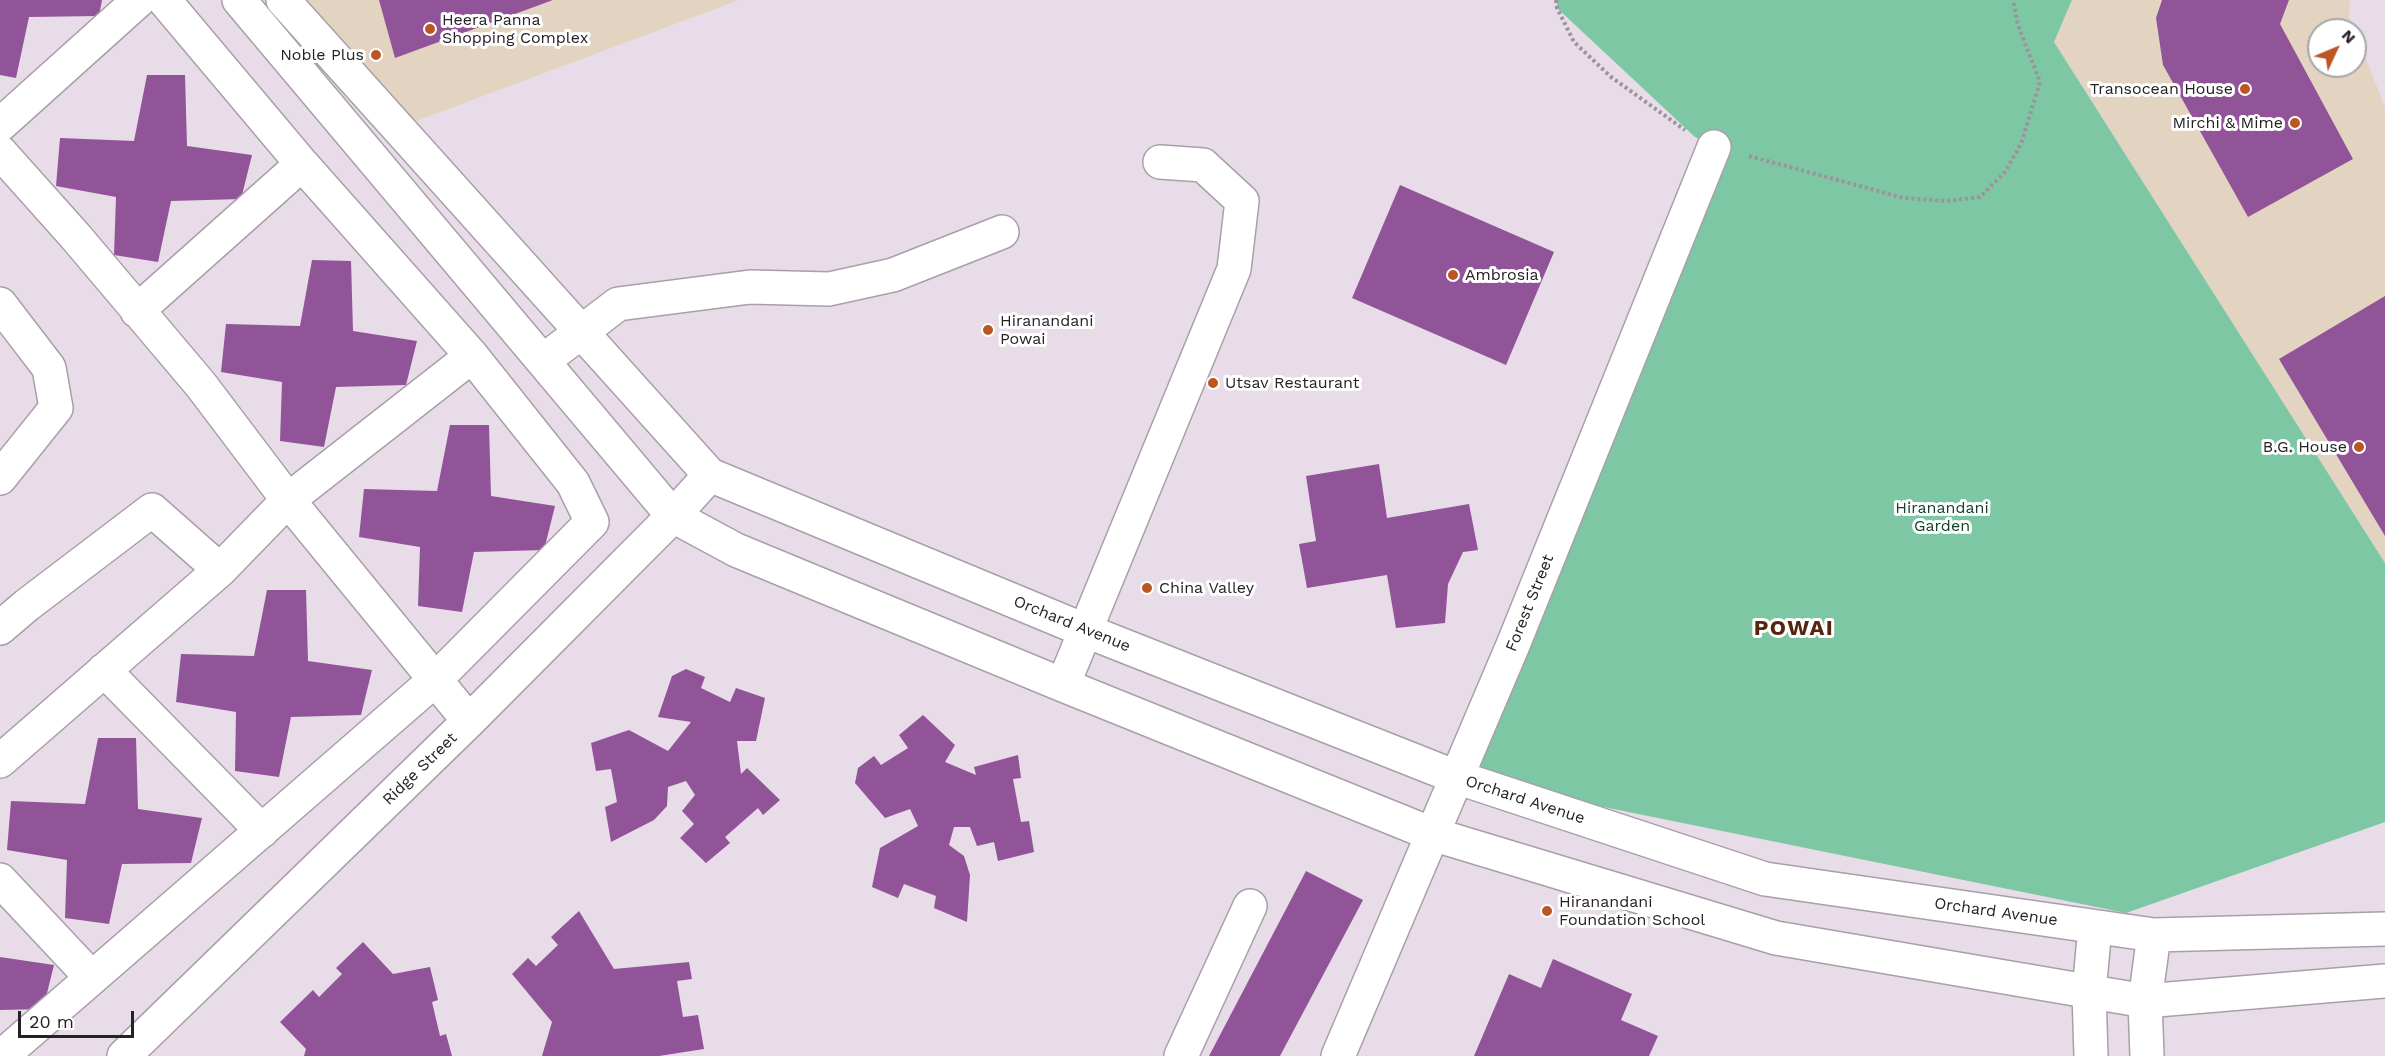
<!DOCTYPE html>
<html>
<head>
<meta charset="utf-8">
<style>
  body { margin:0 }
  #map { position:relative; width:2385px; height:1056px; overflow:hidden; background:#e7dce8; font-family:"Work Sans",sans-serif }
  canvas { display:block }
  .north { position:absolute; left:2307px; top:18px; width:60px; height:60px; box-sizing:border-box; background:#fff; border:2px solid #a8a6a8; border-radius:50%; rotate:46deg; font-size:16px; font-weight:700; line-height:24px; text-align:center; color:#252125 }
  .north::after { content:''; display:block; margin:auto; width:21px; height:27px; background:#bb5724; clip-path:polygon(50% 0,100% 100%,50% 72%,0 100%) }
  .scale { position:absolute; left:18px; top:1011px; width:116px; height:27px; box-sizing:border-box; border:3px solid #252125; border-top:0; padding-left:8px; font-size:18px; line-height:21px; white-space:nowrap; color:#252125; -webkit-text-stroke:4px #fff; paint-order:stroke }
</style>
</head>
<body>
<div id="map">
<canvas width="2385" height="1056"></canvas>
<div class="north">N</div>
<div class="scale">20 m</div>
</div>
<script>
const g = document.querySelector('canvas').getContext('2d');
g.lineJoin = 'round';
function fill(path, color) { g.fillStyle = color; g.fill(path, 'evenodd'); }
const poly = rows => new Path2D(rows.map(r => 'M' + r).join(''));
function stroke(path, color, width, dash) { g.strokeStyle = color; g.lineWidth = width; g.lineCap = dash ? 'butt' : 'round'; g.setLineDash(dash || []); g.stroke(path); }
function label(font, color, halo, rows, align = 'center') {
  g.font = font + ' "Work Sans",sans-serif'; g.lineWidth = 6; g.setLineDash([]); g.textBaseline = 'middle'; g.strokeStyle = halo; g.fillStyle = color; for (const [text, x, y, turn = 0] of rows) {
    g.save(); g.translate(x, y); g.rotate((+turn || 0) * Math.PI / 180); g.textAlign = isNaN(turn) ? turn : align; if (halo) g.strokeText(text, 0, 0); g.fillText(text, 0, 0); g.restore();
  }
}
const commercial = poly([
  [295,0,739,0,403,126],
  [2072,0,2350,0,2349,17,2355,30,2319,30,2319,66,2355,66,2355,31,2385,107,2385,563,2054,42]
]);
const green = poly([
  [1557,0,2072,0,2054,42,2385,563,2385,822,2126,913,1456,777,1714,147,1695,137,1557,8]
]);
const building = poly([
  [0,0,102,0,99,16,29,17,16,78,0,75],
  [379,0,553,0,395,58],
  [2162,0,2289,0,2280,24,2353,159,2248,217,2163,65,2156,18],
  [147,75,185,75,187,146,252,155,241,199,171,201,158,262,114,255,116,197,56,186,60,138,134,141],
  [1400,185,1554,252,1506,365,1352,298],
  [312,260,351,261,353,331,417,341,406,385,336,387,324,447,280,441,282,382,221,372,226,324,300,326],
  [2385,296,2385,536,2279,359],
  [450,425,489,425,491,496,555,506,544,550,474,552,462,612,418,606,420,547,359,537,364,489,437,491],
  [1379,464,1387,518,1469,504,1478,550,1463,552,1448,584,1445,623,1396,628,1387,575,1307,588,1299,544,1316,541,1306,476],
  [267,590,306,590,308,661,372,670,361,715,291,717,279,777,235,771,236,712,176,702,181,654,254,656],
  [686,669,705,677,701,688,730,702,736,688,765,698,756,741,737,741,741,774,747,768,780,800,763,815,758,808,725,837,730,843,706,863,680,838,694,824,682,811,695,795,686,781,668,787,667,806,654,820,611,842,605,807,617,802,611,769,596,771,591,743,629,730,668,751,691,722,658,717,672,676],
  [923,715,955,745,945,762,976,775,974,767,1018,755,1021,778,1013,779,1021,822,1029,821,1034,852,998,861,994,842,977,846,970,827,954,827,949,845,964,856,970,875,967,922,934,908,936,896,904,884,898,898,872,887,880,848,918,826,910,809,885,818,855,783,858,768,874,756,881,765,908,748,899,735],
  [98,738,136,738,138,809,202,818,191,863,122,864,109,924,65,918,67,860,7,850,11,801,85,804],
  [1306,871,1363,900,1280,1056,1209,1056],
  [579,911,614,969,689,962,692,979,677,981,683,1017,698,1015,704,1049,659,1056,542,1056,552,1022,512,974,528,958,536,966,558,945,551,937],
  [363,942,393,974,430,967,438,1000,432,1002,440,1036,446,1034,452,1056,304,1056,306,1049,280,1022,313,990,319,997,342,974,336,968],
  [0,957,54,965,43,1009,0,1010],
  [1553,959,1632,994,1621,1020,1658,1036,1649,1056,1474,1056,1509,974,1541,988]
]);
const path = poly([
  [1556,0,1557,8,1574,42,1611,77,1685,130],
  [1749,156,1904,198,1946,201,1980,197,2005,172,2021,144,2040,82,2018,25,2013,0]
]);
const minor = poly([
  [239,0,673,516,736,550,1063,685,1432,834,1776,938,2145,1001,2385,981],
  [283,0,710,475,1084,630,1456,777,1765,879,2154,935,2385,929],
  [0,125,139,0],
  [0,152,76,237,201,385,288,500,469,721],
  [0,304,49,368,56,408,0,478],
  [137,311,302,164],
  [543,361,618,304,750,287,829,289,893,275,1002,232],
  [0,628,27,605,152,510,220,570],
  [104,670,262,831],
  [1063,685,1234,269,1242,201,1203,165,1160,162],
  [0,761,220,570,288,500,472,356],
  [0,880,91,977],
  [2,1056,436,679,592,522,573,483,472,356,302,164,164,0],
  [124,1056,469,721,673,516,710,475],
  [1181,1056,1250,906],
  [1338,1056,1513,645,1714,147],
  [2091,1056,2089,992,2095,927],
  [2147,1056,2145,1001,2154,935]
]);
const markers = [
  [430,29,6,"#bb5724"],
  [376,55,6,"#bb5724"],
  [2245,89,6,"#bb5724"],
  [2295,123,6,"#bb5724"],
  [1453,275,6,"#bb5724"],
  [988,330,6,"#bb5724"],
  [1213,383,6,"#bb5724"],
  [2359,447,6,"#bb5724"],
  [1147,588,6,"#bb5724"],
  [1547,911,6,"#bb5724"]
];
const poiNames = [
  ["Heera Panna",442,20],
  ["Shopping Complex",442,38],
  ["Noble Plus",364,55,"right"],
  ["Transocean House",2233,89,"right"],
  ["Mirchi & Mime",2283,123,"right"],
  ["Ambrosia",1465,275],
  ["Hiranandani",1000,321],
  ["Powai",1000,339],
  ["Utsav Restaurant",1225,383],
  ["B.G. House",2347,447,"right"],
  ["China Valley",1159,588],
  ["Hiranandani",1559,902],
  ["Foundation School",1559,920]
];
const parkNames = [
  ["Hiranandani",1942,508],
  ["Garden",1942,526]
];
const streetNames = [
  ["Forest Street",1530,603,-68],
  ["Orchard Avenue",1072,624,22],
  ["Ridge Street",420,769,-44],
  ["Orchard Avenue",1525,800,18],
  ["Orchard Avenue",1996,912,8]
];
const districtNames = [
  ["POWAI",1794,629]
];
fill(commercial, '#e3d4c2');
fill(green, '#7ec7a4');
fill(building, '#915498');
stroke(minor, '#a99faa', 36);
stroke(path, '#9c939c', 4, [3, 3]);
stroke(minor, '#fff', 33);
for (const [x, y, r, color] of markers) { const dot = new Path2D(); dot.arc(x, y, r, 0, 2 * Math.PI); g.fillStyle = color; g.fill(dot); stroke(dot, '#fff', 2); }
label('16px', '#252125', '#fff', poiNames, 'left');
label('16px', '#12422e', '#fff', parkNames);
label('16px', '#252125', '#fff', streetNames);
g.letterSpacing = '1.5px';
label('bold 22px', '#56250e', '#fff', districtNames);
g.letterSpacing = '0px';
</script>
</body>
</html>
